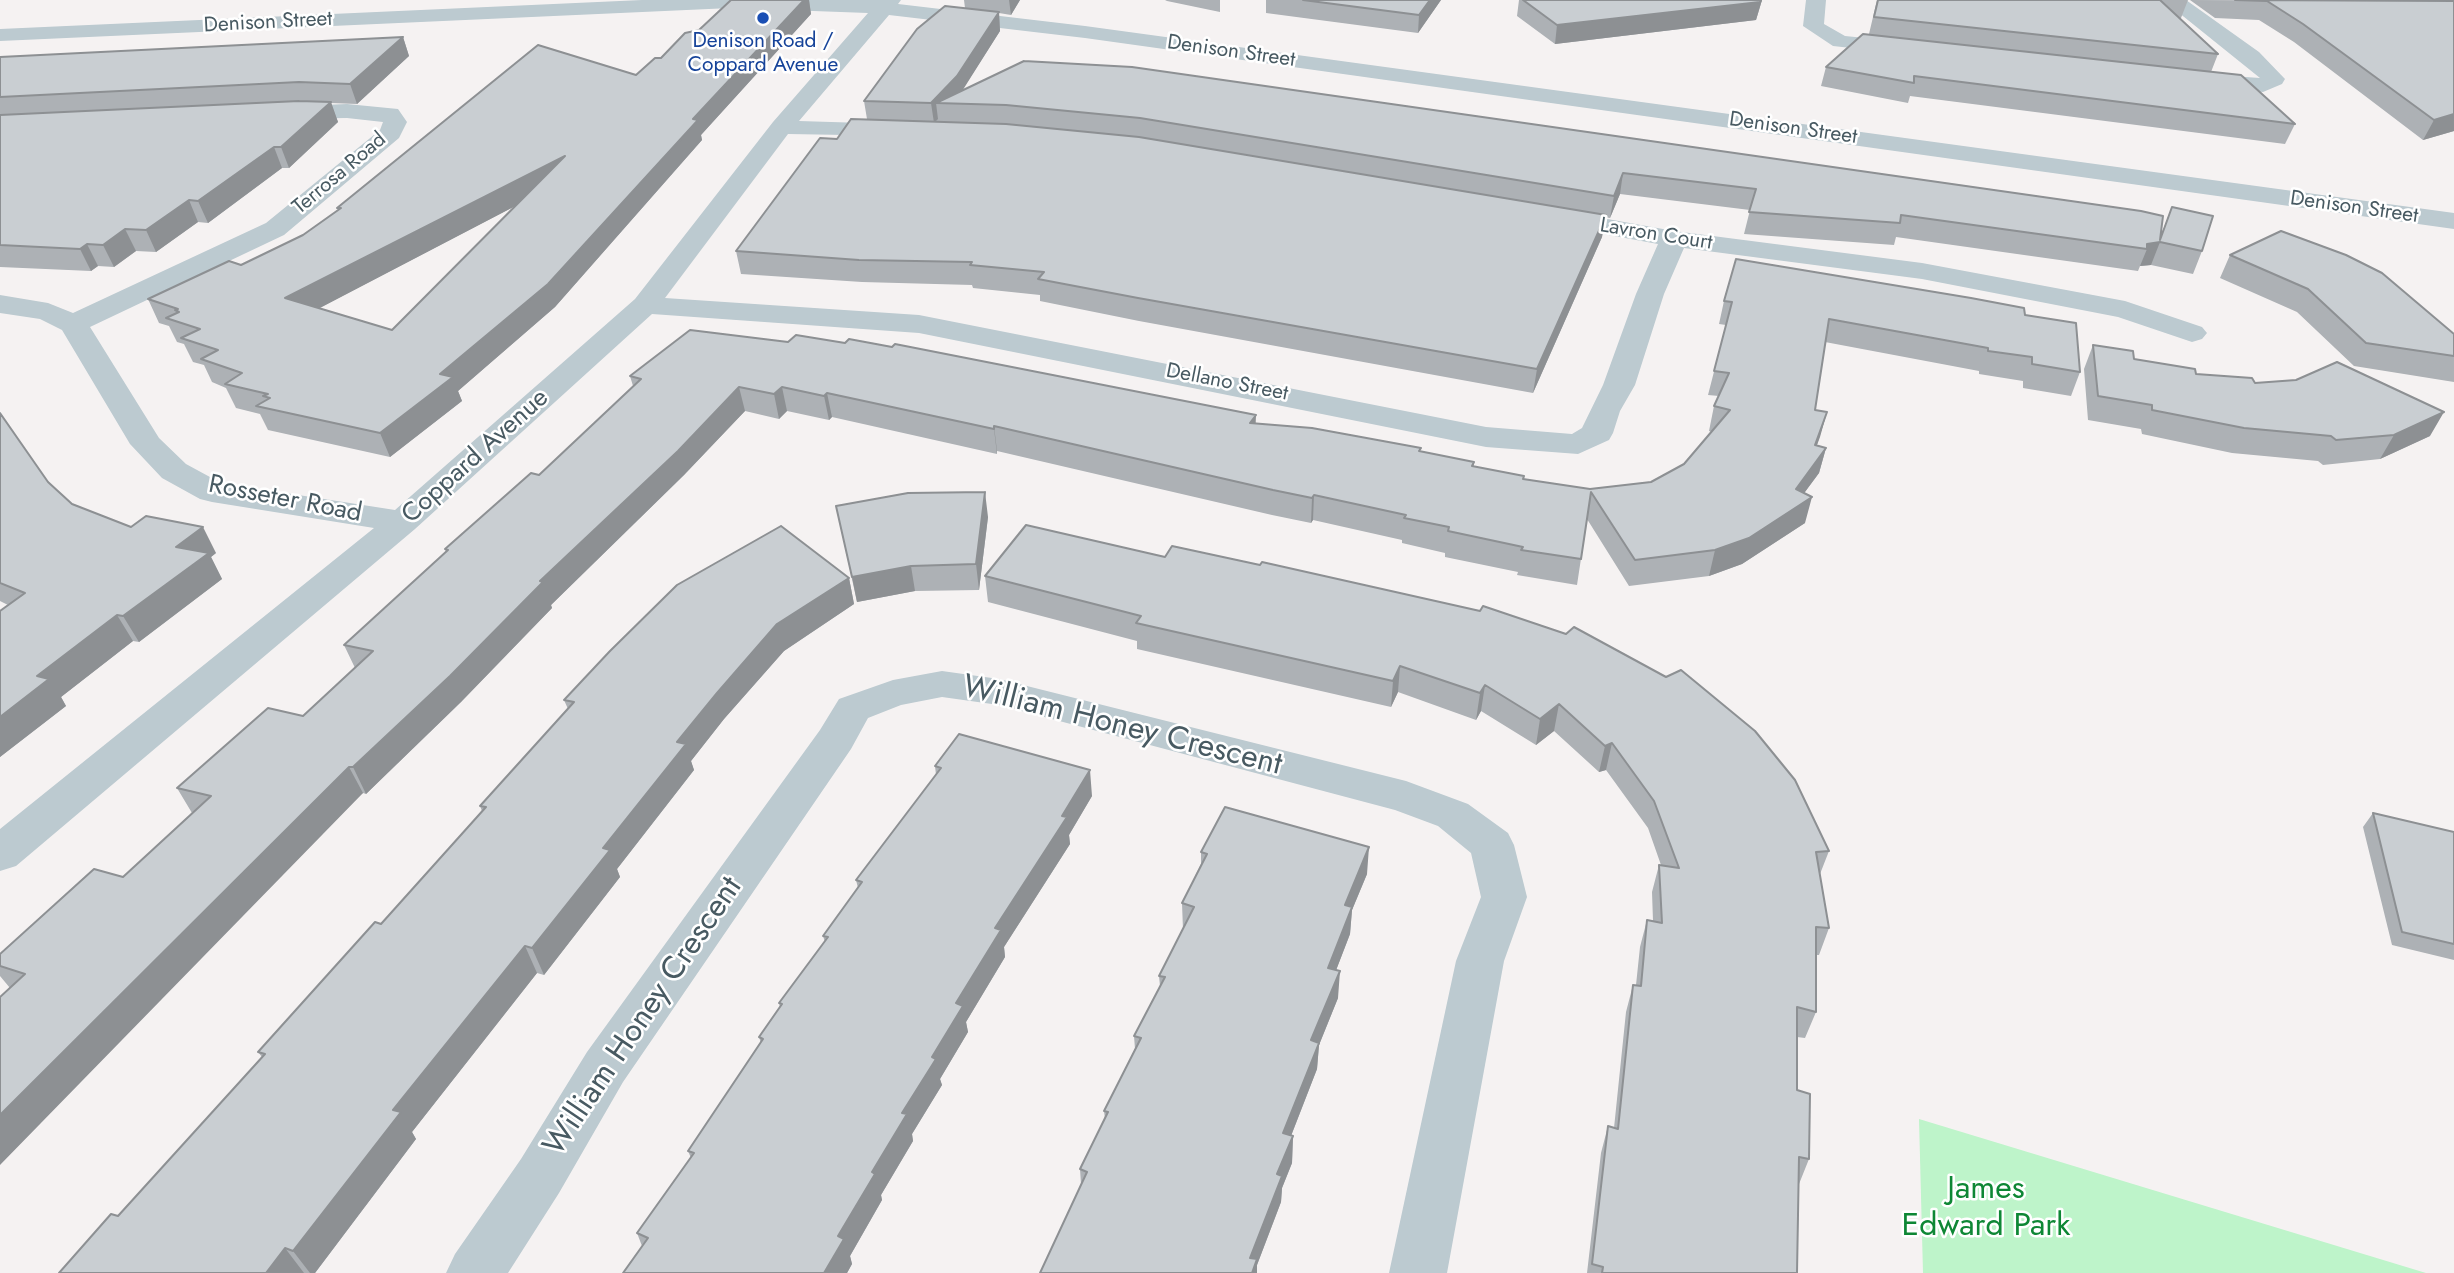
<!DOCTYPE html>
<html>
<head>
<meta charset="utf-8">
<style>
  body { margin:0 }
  canvas { display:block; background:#f5f2f2 }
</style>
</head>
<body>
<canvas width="2454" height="1273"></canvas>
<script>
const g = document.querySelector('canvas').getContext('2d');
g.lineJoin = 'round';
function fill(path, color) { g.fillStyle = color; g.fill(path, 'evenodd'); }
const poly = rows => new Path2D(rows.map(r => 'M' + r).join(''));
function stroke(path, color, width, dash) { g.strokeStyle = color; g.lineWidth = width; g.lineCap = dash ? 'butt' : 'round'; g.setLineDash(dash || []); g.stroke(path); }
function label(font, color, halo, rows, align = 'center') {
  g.font = font + ' Jost,sans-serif'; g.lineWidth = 5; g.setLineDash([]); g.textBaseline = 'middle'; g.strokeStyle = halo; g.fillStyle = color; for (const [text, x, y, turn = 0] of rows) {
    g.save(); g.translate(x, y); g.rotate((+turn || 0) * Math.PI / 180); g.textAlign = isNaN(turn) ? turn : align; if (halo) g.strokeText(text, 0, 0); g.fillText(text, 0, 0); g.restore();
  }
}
const green = poly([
  [1919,1119,2426,1273,1923,1273]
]);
const minor = poly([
  [642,0,901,0,898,4,1085,26,2454,213,2454,229,1085,38,889,15,799,121,896,124,904,126,908,131,904,136,788,134,665,298,919,315,1486,427,1572,434,1582,428,1603,385,1636,294,1658,244,1543,223,1539,217,1543,211,1552,209,1674,231,1922,263,2125,301,2202,327,2207,333,2202,339,2192,342,2118,317,1922,279,1684,248,1664,294,1635,385,1620,411,1613,433,1609,440,1578,454,1486,447,919,333,652,314,415,529,16,866,0,871,0,829,374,528,212,502,200,499,162,478,130,444,62,330,40,319,0,313,0,295,48,303,73,313,266,223,380,130,383,122,347,118,283,119,275,117,271,112,275,107,347,104,398,109,407,122,399,138,284,235,90,327,159,438,186,464,221,483,395,510,635,299,773,122,868,13,731,8,0,41,0,29,642,0],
  [1806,0,1826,0,1824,24,1845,36,1906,42,1917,48,1906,54,1833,46,1803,26,1806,0],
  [2163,0,2186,0,2259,52,2285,79,2282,84,2263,92,2194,86,2191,81,2194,76,2202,74,2260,78,2163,0],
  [942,671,999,679,1406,781,1468,804,1508,833,1514,845,1527,897,1504,961,1447,1273,1389,1273,1456,961,1481,897,1471,853,1438,826,1395,810,999,705,942,697,901,705,868,718,851,749,623,1082,559,1193,508,1273,446,1273,455,1254,521,1159,587,1052,820,730,839,699,893,680,942,671]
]);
const wall = poly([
  [731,0,809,0,811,14,701,135,702,140,555,307,458,391,462,401,390,457,268,430,260,414,236,408,226,388,212,382,204,365,193,362,184,344,177,342,169,326,159,323,148,299,241,265,303,235,338,210,337,208,636,75,699,30],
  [515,206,392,330,319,308],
  [964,0,1020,0,1011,15,999,13,1000,31,962,90,2161,235,2172,207,2202,251,2193,274,2151,265,2140,266,2138,271,1896,237,1894,245,1744,234,1750,210,1620,194,1610,218,1605,217,1602,237,1533,393,1139,321,1040,301,1040,295,973,288,972,285,862,282,741,274,736,251,837,139,867,119,864,101,965,8],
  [1165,0,1220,0,1220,12,1167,1],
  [1266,0,1441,0,1418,33,1266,13],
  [1519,0,1762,0,1756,20,1555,44,1517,16],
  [1877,0,2188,0,2181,18,2180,18,2218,54,2211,72,2295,124,2285,144,1910,96,1908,103,1821,86,1826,67,1869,34],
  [2190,0,2454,1,2454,131,2423,140,2294,42,2259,20,2215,18],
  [403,37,409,56,357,104,331,103,338,122,289,168,282,168,208,223,198,222,156,252,136,251,114,267,98,266,91,271,0,267,0,57],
  [2230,255,2454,334,2454,382,2354,366,2297,312,2220,278],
  [1724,301,2025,315,2080,372,2071,396,2023,388,2023,381,1979,374,1979,371,1825,342,1815,410,1827,412,1817,445,1826,448,1819,473,1804,493,1805,523,1742,564,1709,576,1629,586,1587,519,1577,585,1517,575,1518,572,1445,557,1445,553,1402,543,1402,540,1313,520,1311,523,1272,515,997,451,997,454,832,417,829,420,787,411,779,419,745,411,684,475,551,605,552,608,461,702,366,794,363,793,10,988,0,976,0,954,123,877,192,813,177,788,303,716,355,668,344,645,446,552,445,549,539,475,633,386,630,376,690,330,1256,423,1420,452,1474,462,1474,466,1524,480,1590,489,1651,482,1684,464,1712,432,1709,431,1714,406,1719,396,1708,395,1726,325,1719,324],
  [2093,345,2134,359,2196,374,2255,383,2430,436,2380,459,2323,465,2318,461,2232,453,2142,434,2141,429,2088,420,2084,369],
  [0,413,48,482,72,504,131,527,216,553,211,557,222,579,139,642,133,641,61,697,66,706,0,757,0,611,8,605,0,601],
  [836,506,988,517,979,590,915,591,857,602],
  [1165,557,1260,565,1480,611,1829,851,1820,874,1829,928,1819,955,1816,955,1816,1012,1805,1038,1797,1037,1797,1090,1809,1159,1799,1184,1797,1273,1587,1273,1601,1153,1608,1126,1614,1128,1626,1012,1633,985,1636,985,1640,947,1647,920,1653,921,1652,892,1659,865,1661,865,1648,828,1606,770,1599,772,1554,731,1536,745,1481,711,1476,720,1398,692,1391,707,1137,649,1137,641,988,602,985,576],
  [849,578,854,604,784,651,724,719,691,761,694,770,617,869,620,877,544,975,537,973,412,1132,416,1139,315,1273,59,1273,118,1216,262,1057,258,1052,381,924,482,811,480,806,568,709,564,700],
  [935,766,1092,796,1069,835,1070,844,1004,947,1005,957,966,1022,968,1032,940,1079,942,1085,912,1134,913,1141,881,1195,882,1200,850,1256,852,1264,847,1273,623,1273,642,1246,637,1233,691,1158,688,1151,761,1043,759,1037,780,1007,779,1003,825,942,823,936,858,888,856,880,936,775],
  [2373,813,2454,832,2454,960,2392,945,2363,827],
  [1201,852,1367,874,1352,910,1350,934,1336,970,1338,998,1319,1045,1317,1069,1291,1136,1293,1136,1292,1163,1282,1188,1281,1202,1257,1265,1081,1184,1080,1169,1105,1119,1104,1111,1135,1049,1134,1036,1160,986,1159,976,1183,930,1182,903,1201,864]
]);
const shadedWall = poly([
  [804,0,809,0,811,14,701,135,702,140,555,307,458,391,462,401,390,457,380,433,440,374,693,119],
  [1009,0,1020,0,1011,15],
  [1430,0,1441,0,1418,33,1419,15],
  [1762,0,1756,20,1555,44,1557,25],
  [999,12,1000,31,959,96,936,103,938,119,934,123,931,103],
  [403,37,409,56,357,104,350,84],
  [331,102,338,122,289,168,281,147],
  [2454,114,2454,131,2423,140,2434,120],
  [274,147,282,168,208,223,198,201],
  [565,156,571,177,295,321,285,298],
  [1623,173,1620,194,1610,218,1614,196],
  [189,200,198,222,156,252,146,230],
  [1606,215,1602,237,1533,393,1537,369],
  [125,229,136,251,114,267,103,245],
  [2160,242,2151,265,2140,266,2147,249,2147,244],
  [87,244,98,266,91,271,80,249],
  [739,387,745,411,684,475,551,605,552,608,461,702,366,794,353,767,540,581],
  [782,387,787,411,779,419,774,394],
  [827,393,832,417,829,420,824,396],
  [1827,412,1820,437,1808,469,1815,445],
  [2444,412,2430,436,2380,459,2394,435],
  [1256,415,1255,439,1250,423],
  [994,426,997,451,997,454,994,429],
  [1826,448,1819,473,1791,511,1812,497,1805,523,1742,564,1709,576,1715,550,1796,489],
  [985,492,988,517,979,590,976,564],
  [1314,495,1313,520,1311,523,1312,498],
  [203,527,216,553,211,557,222,579,139,642,123,616,176,547],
  [911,566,915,591,857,602,852,577],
  [849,578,854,604,784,651,724,719,691,761,694,770,617,869,620,877,544,975,532,948,677,742,717,693,777,624],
  [117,615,133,641,61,697,66,706,0,757,0,717,37,676],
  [1400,666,1398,692,1391,707,1393,681],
  [1485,685,1481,711,1476,720,1480,693],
  [1559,704,1554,731,1536,745,1540,719],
  [1612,743,1606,770,1599,772,1605,746],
  [349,767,363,793,0,1165,0,1115],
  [1090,770,1092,796,1069,835,1070,844,1004,947,1005,957,966,1022,968,1032,940,1079,942,1085,912,1134,913,1141,881,1195,882,1200,850,1256,852,1264,847,1273,824,1273,838,1236,932,1057,956,1003,995,928],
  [1369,847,1367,874,1352,910,1350,934,1327,994,1328,968,1345,905],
  [525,946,537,973,412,1132,416,1139,315,1273,310,1273,293,1251,393,1110],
  [1340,971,1338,998,1319,1045,1317,1069,1282,1159,1283,1133,1311,1040],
  [1293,1136,1292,1163,1282,1188,1281,1202,1257,1265,1257,1273,1250,1273,1250,1258,1277,1174],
  [285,1248,304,1273,266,1273]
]);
const building = poly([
  [731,0,804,0,693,119,698,120,548,284,440,374,453,377,380,433,256,406,270,398,263,396,268,394,225,384,242,373,201,359,218,350,181,338,200,329,166,318,179,312,175,310,178,309,148,299,229,261,241,265,303,235,341,208,337,208,538,45,636,75,655,58,661,58,685,33,699,30,731,0],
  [565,156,392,330,285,298,565,156],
  [1303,0,1430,0,1419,15,1303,0],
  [1523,0,1761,0,1760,2,1557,25,1523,0],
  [1878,0,2160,0,2218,54,1874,17,1878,0],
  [2235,0,2454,1,2454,114,2434,120,2303,24,2267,1,2235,0],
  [945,6,999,12,957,76,931,103,864,101,917,29,945,6],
  [1863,34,2241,75,2295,124,1914,76,1914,83,1826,67,1863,34],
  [403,37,350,84,299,82,0,97,0,57,403,37],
  [1024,61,1132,67,2141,211,2163,216,2160,240,2172,207,2213,216,2202,251,2160,242,2147,244,2147,249,1901,215,1900,223,1749,212,1756,189,1623,173,1614,196,1140,118,1006,105,936,103,1024,61],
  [299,101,331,102,281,147,274,147,198,201,189,200,146,230,125,229,103,245,87,244,80,249,0,245,0,115,299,101],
  [851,119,1006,124,1139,137,1606,215,1537,369,1138,298,1038,279,1044,272,970,265,972,262,859,260,736,251,820,138,837,139,851,119],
  [2281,231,2346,255,2382,273,2454,334,2454,356,2366,343,2308,289,2230,255,2281,231],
  [1736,259,1971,298,2024,308,2025,315,2076,323,2080,372,2032,364,2032,357,1988,351,1988,348,1829,319,1815,410,1827,412,1815,445,1826,448,1796,489,1812,497,1749,538,1715,550,1635,560,1591,492,1581,559,1521,550,1523,547,1448,531,1449,527,1404,518,1406,515,1314,495,1312,498,1273,490,994,426,994,429,827,393,824,396,782,387,774,394,739,387,678,451,540,581,543,582,450,676,353,767,349,767,0,1115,0,997,25,974,0,966,0,954,94,869,123,877,211,796,177,788,268,708,303,716,373,651,344,645,448,550,445,549,531,473,539,475,641,379,630,376,690,330,788,342,796,335,845,343,849,339,892,347,895,344,1256,415,1250,423,1312,428,1421,448,1419,451,1474,462,1472,466,1524,476,1523,479,1590,489,1651,482,1684,464,1730,410,1714,406,1729,373,1714,371,1732,302,1724,301,1736,259],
  [2093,345,2133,351,2134,359,2195,369,2196,374,2252,378,2255,383,2296,380,2337,362,2444,412,2394,435,2336,440,2331,436,2244,428,2152,410,2152,405,2098,396,2093,345],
  [0,413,48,482,72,504,131,527,146,516,203,527,176,547,209,553,123,616,117,615,37,676,49,679,0,717,0,611,25,593,0,583,0,413],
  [985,492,976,564,911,566,852,577,836,506,908,493,985,492],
  [1026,525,1165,557,1172,546,1260,565,1262,562,1480,611,1483,606,1566,634,1574,627,1666,677,1681,670,1755,731,1795,780,1829,851,1816,852,1829,928,1816,927,1816,1012,1797,1007,1797,1090,1810,1094,1809,1159,1799,1157,1797,1273,1602,1273,1603,1267,1592,1264,1608,1126,1618,1129,1633,985,1641,986,1647,920,1662,923,1659,865,1679,868,1654,801,1612,743,1605,746,1559,704,1540,719,1485,685,1480,693,1400,666,1393,681,1136,623,1141,616,985,576,1026,525],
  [781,526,849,578,777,624,717,693,677,742,686,744,603,848,610,850,532,948,525,946,393,1110,401,1112,293,1251,285,1248,266,1273,59,1273,111,1214,118,1216,265,1054,258,1052,375,922,381,924,486,807,480,806,574,702,564,700,610,651,677,585,781,526],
  [959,734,1090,770,1062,816,1067,817,995,928,1001,930,956,1003,963,1006,932,1057,936,1059,902,1113,907,1114,872,1172,875,1174,838,1236,844,1239,824,1273,623,1273,648,1238,637,1233,694,1153,688,1151,763,1039,759,1037,782,1004,779,1003,828,937,823,936,862,882,856,880,941,768,935,766,959,734],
  [1225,807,1369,847,1345,905,1352,907,1328,968,1340,971,1311,1040,1319,1043,1283,1133,1293,1136,1277,1174,1282,1176,1250,1258,1257,1259,1252,1273,1040,1273,1087,1172,1080,1169,1108,1112,1104,1111,1141,1038,1134,1036,1165,977,1159,976,1194,907,1182,903,1207,854,1201,852,1225,807],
  [2373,813,2454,832,2454,944,2402,932,2373,813]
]);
const markers = [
  [763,18,7,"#1a4fb4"]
];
const farStreetnames = [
  ["Denison Street",268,23,-3],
  ["Denison Street",1231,52,8],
  ["Denison Street",1793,129,8],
  ["Terrosa Road",340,174,-40],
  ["Denison Street",2354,208,8],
  ["Lavron Court",1656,235,9],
  ["Dellano Street",1227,383,11]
];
const farTransitnames = [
  ["Denison Road /",763,42],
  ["Coppard Avenue",763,66]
];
const streetNames = [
  ["Coppard Avenue",476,457,-42],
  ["Rosseter Road",285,500,11]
];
const nearStreetnames = [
  ["William Honey Crescent",1122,727,14],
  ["William Honey Crescent",644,1017,-56]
];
const nearParknames = [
  ["James",1986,1190],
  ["Edward Park",1986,1227]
];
fill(green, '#bef4ca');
fill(minor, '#bccad0');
fill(wall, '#adb1b5');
fill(shadedWall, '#8d9093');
fill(building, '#c9ced2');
stroke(building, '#8d9093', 2);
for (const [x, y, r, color] of markers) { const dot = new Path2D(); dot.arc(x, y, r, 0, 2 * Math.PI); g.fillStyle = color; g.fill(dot); stroke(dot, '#fff', 2.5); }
label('21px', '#485a62', '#fff', farStreetnames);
label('21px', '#164399', '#fff', farTransitnames);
label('26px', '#485a62', '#fff', streetNames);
label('32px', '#485a62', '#fff', nearStreetnames);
label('32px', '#0e8735', '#fff', nearParknames);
</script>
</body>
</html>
